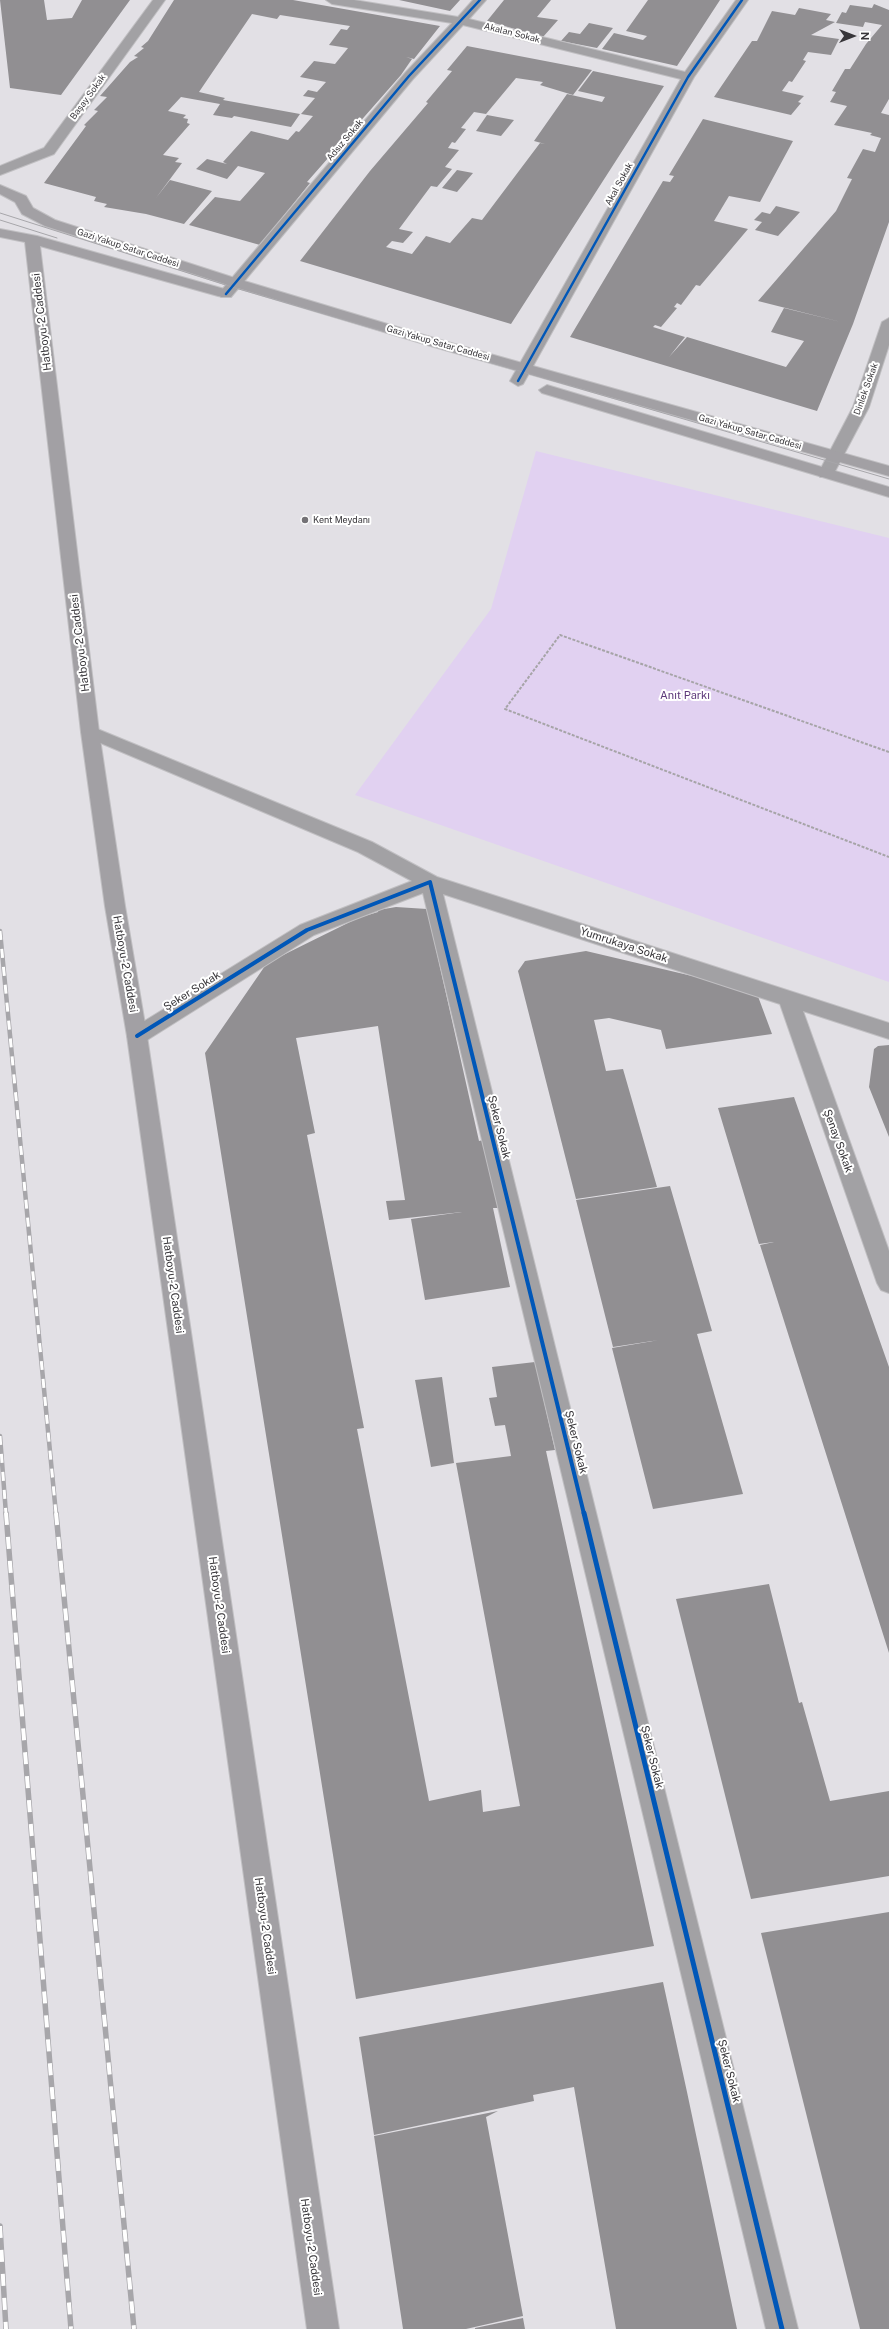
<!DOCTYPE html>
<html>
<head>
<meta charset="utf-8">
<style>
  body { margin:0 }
  #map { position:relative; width:889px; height:2329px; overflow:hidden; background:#e2e0e5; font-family:"Public Sans",sans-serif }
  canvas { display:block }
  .north { position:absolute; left:833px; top:16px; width:40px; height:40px; -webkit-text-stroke:3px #fff; paint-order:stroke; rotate:90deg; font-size:11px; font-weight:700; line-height:16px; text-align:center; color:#38363a }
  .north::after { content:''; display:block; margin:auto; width:14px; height:18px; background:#38363a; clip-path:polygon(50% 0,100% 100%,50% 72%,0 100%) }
</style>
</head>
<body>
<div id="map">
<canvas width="889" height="2329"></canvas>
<div class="north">N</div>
</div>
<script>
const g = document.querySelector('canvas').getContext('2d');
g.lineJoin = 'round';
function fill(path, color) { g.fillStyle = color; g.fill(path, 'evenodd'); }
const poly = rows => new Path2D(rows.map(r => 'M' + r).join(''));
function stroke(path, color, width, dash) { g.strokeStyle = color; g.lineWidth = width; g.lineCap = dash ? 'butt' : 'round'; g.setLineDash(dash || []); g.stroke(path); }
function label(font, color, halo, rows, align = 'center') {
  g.font = font + ' "Public Sans",sans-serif'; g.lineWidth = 4; g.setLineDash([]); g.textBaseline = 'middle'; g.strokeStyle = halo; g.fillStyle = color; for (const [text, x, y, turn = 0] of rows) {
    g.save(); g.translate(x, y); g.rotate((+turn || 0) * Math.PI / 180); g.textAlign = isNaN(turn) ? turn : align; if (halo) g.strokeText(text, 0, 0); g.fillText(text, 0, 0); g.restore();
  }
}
const green = poly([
  [536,451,889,538,889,982,355,795,491,609]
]);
const building = poly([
  [0,0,44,0,47,20,72,18,82,0,130,0,61,95,10,88],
  [174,0,293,0,440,26,414,59,406,57,412,59,401,75,307,182,310,183,260,245,189,225,215,197,240,201,265,173,238,166,227,179,196,169,207,159,227,164,223,162,251,131,288,140,296,131,299,132,313,116,301,114,315,98,303,96,308,90,317,92,326,82,300,77,314,61,335,64,348,48,329,45,341,29,347,30,350,26,280,15,277,19,252,14,199,92,225,98,223,100,300,114,291,127,234,116,232,118,213,115,220,104,181,97,168,111,186,115,183,118,188,119,187,123,190,124,163,155,179,158,175,162,182,163,156,198,170,180,212,191,184,224,146,214,104,207,107,204,94,201,96,197,44,183,86,126,84,125,98,111,94,110,107,97,100,96,130,62,138,57,134,56,144,48,141,47,148,41],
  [399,0,460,0,450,11],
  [504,0,551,0,537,17,558,20,543,37,487,21],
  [648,0,720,0,677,66,602,49,614,33,643,40,647,36,626,31],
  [874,4,889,10,889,99,881,113,889,115,889,222,853,324,817,411,570,337,663,181,670,182,674,176,669,175,703,119,793,141,760,202,729,196,714,221,748,229,700,286,696,285,681,305,677,303,674,307,677,308,661,327,655,325,653,327,685,337,669,357,687,337,786,367,804,341,771,332,784,308,841,322,758,301,836,211,852,179,847,178,863,149,875,152,881,138,870,135,872,133,834,125,847,106,830,102,836,92,832,91,845,69,850,69,866,44,882,25,865,22,863,27,836,23,842,12,846,13,850,5,872,8],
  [799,8,831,14,826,20,835,22,811,35,839,39,831,55,808,52,803,60,806,61,792,82,789,81,782,91,804,96,798,102,801,103,791,115,714,97,752,41,757,41,772,11,795,15],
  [589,23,613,28,597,48,561,41,569,32,580,34],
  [467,46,592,70,573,95,540,85,543,82,516,78,486,114,474,112,461,128,466,129,455,143,452,142,448,148,459,150,445,167,452,169,437,187,431,186,399,229,413,232,403,243,392,241,386,247,412,254,426,236,450,243,472,218,482,220,540,143,545,144,534,141,567,94,602,102,605,97,578,91,593,71,664,86,511,324,300,261,370,171,428,103,426,102,452,71,447,70],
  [487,115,514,120,501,136,476,131],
  [457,170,473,173,457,192,442,188],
  [776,206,800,212,778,236,755,230,762,222,754,220,762,212,770,214],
  [396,907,427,909,479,1141,483,1140,500,1208,493,1208,510,1287,425,1300,411,1219,462,1212,389,1220,386,1201,405,1200,378,1026,296,1038,315,1133,307,1135,364,1428,357,1429,429,1801,481,1790,483,1812,520,1806,456,1463,511,1456,505,1425,495,1426,489,1398,497,1397,492,1367,535,1362,555,1450,546,1451,654,1946,356,1999,205,1053,267,963,358,918,378,912,378,910],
  [586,951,756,991,772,1034,666,1049,661,1030,609,1018,594,1020,606,1071,623,1069,657,1187,576,1199,518,971,525,961],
  [889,1045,889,1137,869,1087,874,1049,878,1046],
  [794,1097,889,1367,889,1653,760,1245,774,1242,759,1244,718,1108],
  [670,1186,712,1331,697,1334,743,1494,653,1509,612,1348,659,1340,613,1347,576,1200],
  [442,1377,454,1463,431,1467,415,1380],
  [769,1584,799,1703,802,1702,830,1801,889,1791,889,1876,751,1899,676,1599],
  [889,1912,889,2329,860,2329,761,1933],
  [663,1982,687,2092,737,2329,616,2329,574,2087,533,2095,534,2101,374,2135,359,2037],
  [498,2111,486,2117,523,2316,466,2329,403,2329,374,2136],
  [523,2318,525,2329,475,2329,475,2328]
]);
const path = poly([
  [889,752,560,635,505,709,889,857]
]);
const minor = poly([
  [153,0,165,0,54,154,0,175,0,166,44,148,153,0],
  [326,0,354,0,458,17,473,0,486,0,469,19,685,72,736,0,748,0,694,77,523,384,518,386,510,381,681,79,463,25,413,79,231,297,221,297,219,294,221,291,405,73,452,23,332,4,326,0],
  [889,318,889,345,869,407,832,477,820,477,818,474,853,407,882,322,889,318],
  [90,726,372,842,437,877,889,1023,889,1039,803,1011,889,1251,889,1293,881,1290,877,1283,780,1004,443,894,798,2329,766,2329,423,893,314,935,144,1042,137,1044,130,1042,127,1036,130,1030,300,925,412,881,358,852,84,736,81,732,84,728,90,726]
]);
const secondary = poly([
  [0,185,26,196,33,208,55,220,241,280,444,341,889,466,889,476,434,347,231,286,45,226,22,214,15,202,0,194,0,185],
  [0,229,37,236,228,290,230,293,223,297,218,296,40,246,99,732,125,906,147,1036,339,2329,307,2329,127,1036,105,906,81,732,25,242,0,237,0,229],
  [547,385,889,487,889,497,542,393,539,390,547,385]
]);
const tram = poly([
  [0,213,232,287,889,479],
  [0,220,57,238]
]);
const railFar1 = poly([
  [0,931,56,1514],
  [0,1436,6,1514]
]);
const rail = poly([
  [6,1513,71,2329],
  [56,1513,134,2329],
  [0,2226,6,2329]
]);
const cyclewayFar2 = poly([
  [226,294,409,76,480,0],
  [518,381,688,77,742,0]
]);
const cyclewayFar1 = poly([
  [137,1036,307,930,430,882,584,1514]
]);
const cycleway = poly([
  [584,1513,782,2329]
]);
const markers = [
  [305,520,4,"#747276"]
];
const farStreetnames = [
  ["Akalan Sokak",512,33,14],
  ["Başay Sokak",88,97,-54],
  ["Adsız Sokak",345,140,-50],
  ["Akal Sokak",619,184,-61],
  ["Gazi Yakup Satar Caddesi",128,248,18],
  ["Gazi Yakup Satar Caddesi",438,343,16],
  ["Dinlek Sokak",866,389,-70],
  ["Gazi Yakup Satar Caddesi",750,432,16]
];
const farPoinames = [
  ["Kent Meydanı",313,520]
];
const streetNames = [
  ["Hatboyu-2 Caddesi",42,322,-97],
  ["Hatboyu-2 Caddesi",80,643,-97],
  ["Yumrukaya Sokak",624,945,18],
  ["Hatboyu-2 Caddesi",125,964,80],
  ["Şeker Sokak",192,991,-32],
  ["Şeker Sokak",499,1127,76],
  ["Şenay Sokak",838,1141,70],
  ["Hatboyu-2 Caddesi",173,1285,82],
  ["Şeker Sokak",576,1442,76],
  ["Hatboyu-2 Caddesi",219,1605,82],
  ["Şeker Sokak",652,1757,76],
  ["Hatboyu-2 Caddesi",265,1926,82],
  ["Şeker Sokak",729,2071,76],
  ["Hatboyu-2 Caddesi",311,2247,82]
];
const parkNames = [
  ["Anıt Parkı",685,696]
];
fill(green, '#e1d1f1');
fill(building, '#918f92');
stroke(minor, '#c0bfc2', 2);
stroke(secondary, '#c0bfc2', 2);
stroke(path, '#a6a4a7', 2, [3, 1.5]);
fill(minor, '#a2a1a4');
fill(secondary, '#a2a0a4');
stroke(tram, '#a7a6aa', 1);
stroke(railFar1, '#a7a6aa', 4.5);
stroke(rail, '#a7a6aa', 5.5);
stroke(railFar1, '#fff', 3, [9]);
stroke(rail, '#fff', 4, [12]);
stroke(cyclewayFar2, '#0057b8', 2.5);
stroke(cyclewayFar1, '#0057b8', 4);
stroke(cycleway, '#0057b8', 5);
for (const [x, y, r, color] of markers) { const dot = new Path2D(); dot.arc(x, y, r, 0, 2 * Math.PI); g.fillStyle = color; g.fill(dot); stroke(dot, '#fff', 1.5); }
label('9px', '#38363a', '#fff', farStreetnames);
label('9px', '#38363a', '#fff', farPoinames, 'left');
label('11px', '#38363a', '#fff', streetNames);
label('11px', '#5d387a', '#fff', parkNames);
</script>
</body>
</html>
